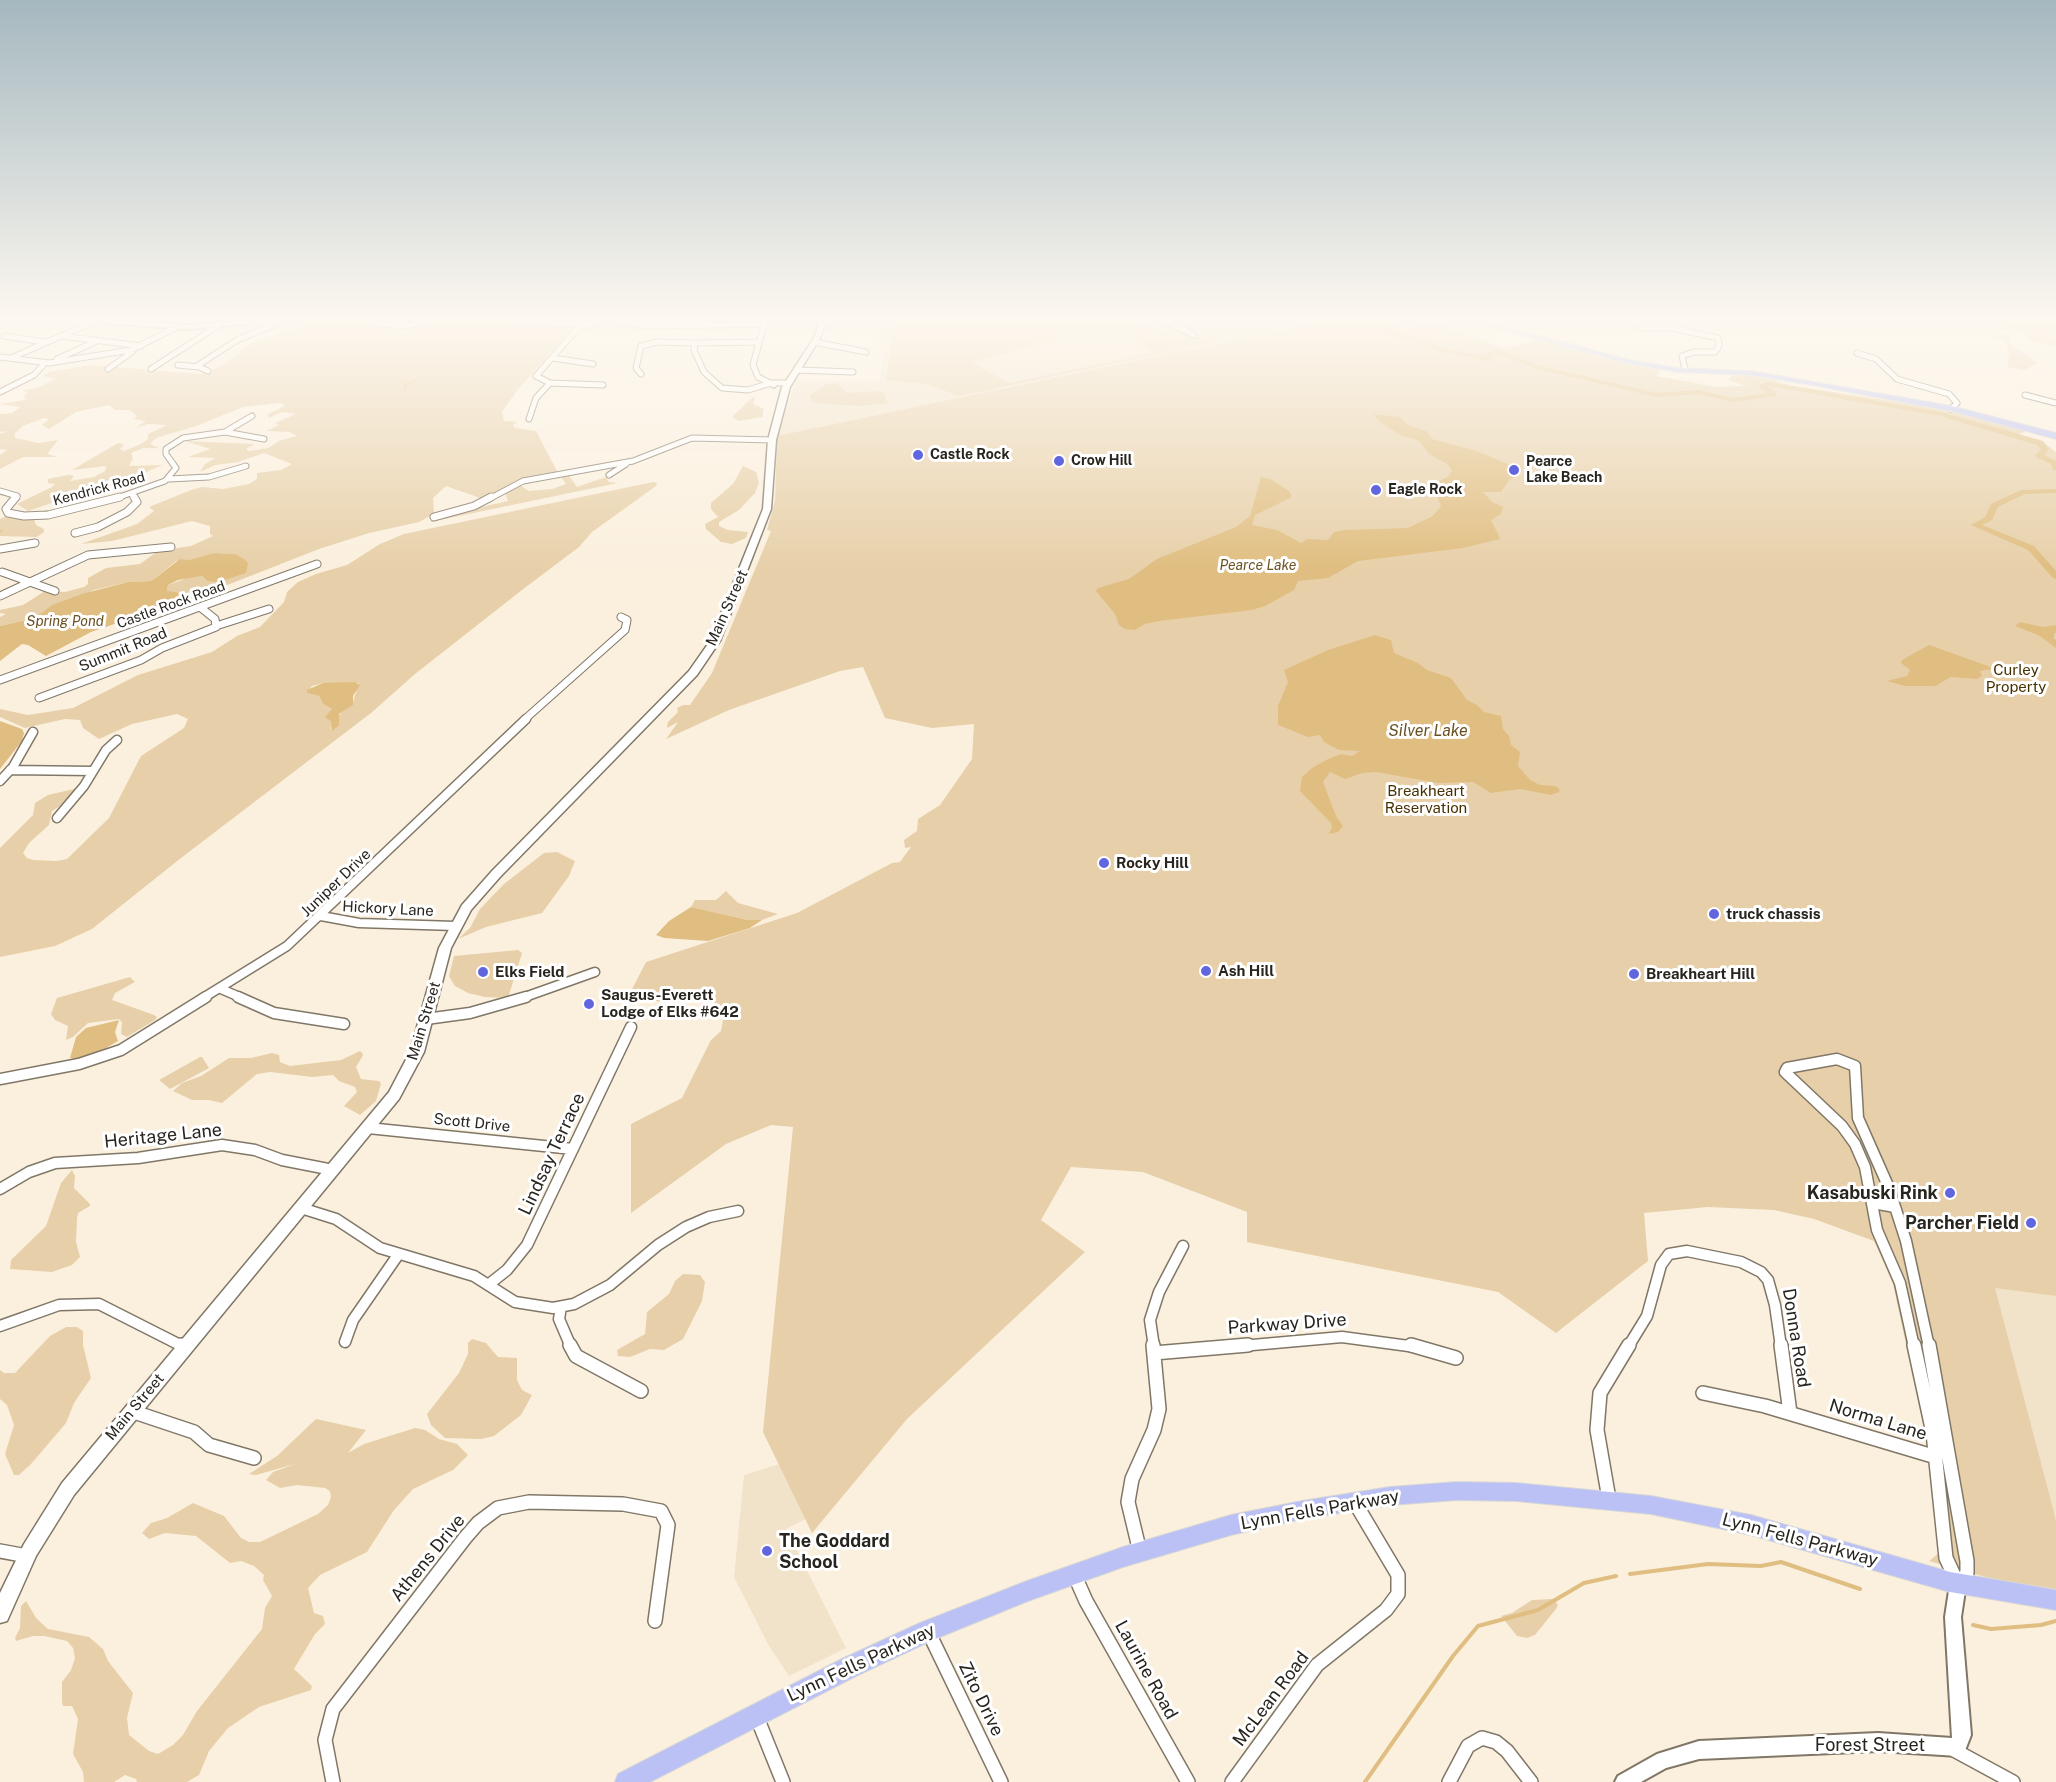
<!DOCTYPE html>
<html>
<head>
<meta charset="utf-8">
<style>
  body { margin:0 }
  canvas { display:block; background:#fbf0de }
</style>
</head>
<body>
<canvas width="2056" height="1782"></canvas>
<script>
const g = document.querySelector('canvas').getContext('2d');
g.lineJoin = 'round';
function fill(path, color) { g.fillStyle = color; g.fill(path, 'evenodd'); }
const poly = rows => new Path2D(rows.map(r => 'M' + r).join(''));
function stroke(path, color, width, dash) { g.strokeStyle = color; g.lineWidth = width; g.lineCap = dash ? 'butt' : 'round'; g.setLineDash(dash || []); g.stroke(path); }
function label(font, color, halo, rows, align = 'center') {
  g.font = font + ' "Public Sans",sans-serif'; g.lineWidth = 6; g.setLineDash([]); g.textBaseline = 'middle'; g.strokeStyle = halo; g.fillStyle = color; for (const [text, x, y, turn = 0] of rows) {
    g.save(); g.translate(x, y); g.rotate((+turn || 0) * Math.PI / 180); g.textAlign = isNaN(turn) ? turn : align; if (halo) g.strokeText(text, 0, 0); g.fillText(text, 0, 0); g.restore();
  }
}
const built = poly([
  [883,321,1330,321,777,436,796,381,880,381,883,352,878,340],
  [1994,1287,2056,1296,2056,1520,2029,1424],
  [812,1454,829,1507,786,1529,846,1648,789,1676,769,1646,734,1577,744,1475]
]);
const green = poly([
  [280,321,362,321,371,325,408,328,430,321,577,324,518,389,502,412,504,421,517,422,513,425,515,428,536,431,558,473,514,482,483,499,446,486,433,498,434,514,419,522,369,533,319,549,179,604,165,607,184,596,180,592,169,593,167,591,168,585,190,577,202,576,207,581,243,558,234,554,213,553,189,560,176,561,151,581,128,582,94,590,35,618,0,626,0,617,6,614,0,613,0,610,23,605,45,591,65,592,84,587,88,584,88,578,106,568,140,564,158,551,191,546,213,536,210,534,210,526,192,521,112,541,81,544,137,524,154,511,149,507,191,490,202,487,223,489,249,484,257,479,257,473,281,470,292,464,264,453,238,462,215,465,200,472,205,464,215,458,188,457,210,449,185,441,255,444,246,449,249,451,268,448,279,441,297,436,290,432,266,431,279,425,275,423,296,414,282,412,269,418,268,414,285,406,281,403,243,407,196,426,156,438,150,444,159,448,143,448,131,453,133,458,129,466,163,465,150,470,131,482,93,489,28,511,17,504,52,487,55,484,48,483,48,479,68,475,74,476,70,481,94,477,105,471,106,466,72,470,118,443,124,444,120,449,124,451,141,444,148,439,148,434,167,425,148,424,135,428,146,421,134,419,137,416,130,410,115,410,109,405,76,412,49,429,42,425,49,419,44,418,23,426,15,433,15,438,38,443,58,440,47,454,57,457,23,457,0,469,0,455,7,450,0,449,0,434,8,431,0,432,0,414,12,413,20,407,0,404,25,400,27,398,23,397,28,393,23,390,38,388,55,379,43,376,49,372,90,365,201,374,222,366,251,343,311,324],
  [894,321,1125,321,1163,331,1217,338,1207,344,959,396,927,384,886,380],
  [1093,329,1129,334,1153,353,1009,383,972,362],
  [1330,321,1392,321,1402,328,1415,327,1412,321,1420,322,1440,325,1506,349,1535,340,1553,343,1661,369,1656,376,1716,387,1746,386,1728,380,1734,374,1761,376,1788,385,1938,408,2023,430,2025,432,2020,434,2022,437,2043,442,2056,452,2056,1296,1995,1288,2056,1520,2056,1589,1996,1580,1929,1561,1939,1553,1925,1433,1893,1284,1874,1241,1814,1219,1774,1210,1708,1207,1644,1213,1648,1261,1556,1333,1498,1292,1247,1242,1247,1212,1143,1172,1071,1167,1041,1220,1085,1252,907,1419,812,1533,763,1432,793,1127,771,1125,726,1144,631,1213,631,1124,682,1098,711,1040,721,1031,723,1020,714,1002,626,1001,646,962,797,913,892,863,900,862,911,847,905,848,904,840,917,831,918,819,940,805,972,759,974,724,932,728,885,718,863,667,840,671,729,710,666,739,678,722,667,728,668,722,678,712,677,708,683,705,690,705,712,673,771,531,767,530,775,501,777,436,1211,345,1213,342,1217,344],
  [1979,321,2052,321,2056,322,2056,347,2035,342,2016,329],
  [2009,335,2012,346,2038,363,2024,370,2008,367,2009,351,2003,339,1992,336],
  [836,383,848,393,878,391,885,394,885,399,889,403,859,406,813,403,810,396,825,385],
  [753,397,755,397,753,404,764,409,762,417,739,421,732,417],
  [743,466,756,472,759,483,755,493,739,510,719,522,719,526,728,530,748,532,746,538,732,544,721,542,706,529,705,524,718,517,711,509,711,503,733,484],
  [568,474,577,487,606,477,609,482,618,483,430,522,438,517,508,501,505,493,520,485,529,491,552,489,566,484,561,477],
  [653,482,657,483,656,486,592,532,579,547,522,590,415,674,371,713,181,858,92,929,55,946,0,957,0,848,33,815,35,803,48,795,78,788,65,803,52,811,49,825,29,843,23,853,27,858,33,860,56,861,67,859,109,818,141,756,184,728,188,719,177,714,132,724,99,739,83,728,80,720,65,719,25,728,0,717,0,709,28,715,73,708,138,675,212,652,237,636,260,627,284,602,287,592,298,582,316,574,347,565,380,544,404,534],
  [323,683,359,683,353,702,339,715,339,723,331,730,332,724,328,719,332,709,323,704,319,696,307,693,312,686],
  [6,516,34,519,36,525,44,529,44,532,37,537,0,536,0,519],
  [557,852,575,861,569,876,542,913,486,927,458,939,470,928,480,909,504,884,544,853],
  [726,891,738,903,778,914,762,920,748,920,691,907,695,900,716,900],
  [518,950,522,953,508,998,485,997,468,993,455,986,449,976,454,956],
  [130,977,135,982,115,993,112,1000,154,1015,157,1017,155,1020,127,1037,121,1034,122,1022,119,1019,88,1023,73,1037,66,1040,68,1026,55,1020,51,1014,57,998],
  [360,1051,363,1054,362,1057,356,1067,361,1079,379,1081,381,1084,376,1101,360,1115,344,1106,357,1092,355,1087,339,1081,333,1075,312,1077,270,1072,257,1074,222,1103,209,1100,192,1100,173,1091,182,1083,201,1076,229,1058,251,1058,272,1053,279,1055,280,1062,290,1066,341,1060],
  [200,1057,202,1057,209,1068,170,1089,159,1080],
  [72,1170,75,1176,74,1188,90,1204,90,1206,78,1213,77,1218,76,1242,80,1257,72,1265,52,1272,10,1269,11,1260,46,1226,61,1183],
  [683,1274,700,1275,705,1282,702,1301,683,1339,664,1350,650,1349,630,1357,618,1356,617,1350,645,1334,647,1312,669,1294,675,1281],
  [66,1327,77,1327,83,1331,83,1345,91,1378,74,1403,66,1423,31,1464,19,1475,14,1475,5,1454,14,1425,7,1405,0,1399,0,1370,4,1373,15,1373,50,1336],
  [472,1339,486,1343,498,1357,517,1358,517,1380,522,1390,532,1395,521,1415,494,1436,481,1439,445,1438,431,1425,427,1414,459,1373,468,1354,468,1343],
  [316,1419,366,1430,348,1453,364,1444,415,1428,425,1430,439,1439,457,1444,468,1455,453,1470,413,1489,394,1510,367,1552,320,1575,308,1588,314,1613,323,1616,325,1624,315,1634,294,1669,312,1686,311,1690,259,1707,228,1728,209,1751,199,1775,187,1782,137,1782,136,1779,125,1775,114,1782,84,1782,83,1772,73,1754,78,1719,72,1706,63,1706,62,1702,62,1682,71,1670,75,1658,73,1648,67,1641,44,1636,33,1636,16,1641,15,1638,20,1628,21,1606,26,1601,36,1618,48,1629,89,1637,103,1649,108,1661,133,1693,127,1718,129,1735,149,1751,158,1754,173,1745,183,1735,197,1711,262,1629,265,1608,272,1596,263,1580,264,1575,254,1566,241,1561,230,1563,196,1536,165,1533,149,1539,142,1533,151,1523,167,1518,193,1503,224,1516,241,1538,249,1542,260,1542,318,1514,328,1505,331,1497,330,1491,325,1488,297,1485,280,1488,266,1480,273,1472,295,1464,256,1475,249,1474,277,1456],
  [1553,1599,1558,1605,1556,1609,1535,1635,1527,1638,1517,1636,1501,1616,1512,1613,1532,1600]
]);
const water = poly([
  [1373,414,1400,417,1409,426,1427,431,1432,439,1476,451,1508,464,1507,468,1515,474,1515,477,1509,480,1501,492,1483,492,1492,502,1503,507,1501,514,1491,520,1500,539,1463,548,1358,561,1328,578,1298,581,1294,590,1265,606,1252,610,1159,621,1145,624,1135,630,1125,629,1119,625,1115,614,1096,591,1098,588,1129,579,1157,559,1236,527,1250,516,1261,477,1270,479,1289,491,1292,497,1255,515,1252,525,1277,530,1301,543,1307,539,1328,540,1334,532,1345,530,1408,528,1433,516,1441,506,1432,484,1449,476,1452,470,1447,464,1429,454,1418,440,1402,436,1381,423],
  [213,553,235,554,243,558,248,563,246,573,219,582,207,581,202,576,178,580,168,585,167,591,183,593,184,596,170,605,91,632,46,656,28,645,22,644,0,661,0,626,35,618,52,605,82,594,128,582,151,581,180,559,189,560],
  [2020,622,2043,627,2056,625,2053,641,2015,626],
  [1375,635,1391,640,1394,653,1418,663,1427,670,1451,678,1467,700,1477,705,1484,712,1501,716,1503,729,1509,736,1511,745,1520,752,1518,766,1530,780,1540,785,1556,786,1560,790,1559,792,1551,795,1520,789,1491,793,1473,782,1438,783,1376,772,1362,773,1345,779,1330,772,1323,782,1336,816,1343,826,1338,832,1329,834,1332,827,1331,823,1300,791,1302,777,1312,768,1328,759,1341,754,1352,756,1360,751,1339,750,1324,742,1320,735,1308,737,1278,725,1278,706,1288,682,1284,670,1328,650],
  [1929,645,1988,666,1992,669,1980,671,1982,676,1977,679,1951,677,1935,686,1905,686,1887,681,1907,676,1910,670,1901,663,1902,660],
  [355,682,360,685,353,696,353,705,339,714,339,725,332,731,331,722,325,717,332,709,323,704,319,696,307,693,307,690,323,683],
  [0,721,22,729,24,733,22,741,0,769],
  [691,907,748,920,762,920,750,928,708,941,664,938,656,935,669,921],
  [119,1020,115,1032,118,1041,101,1051,77,1059,70,1058,76,1037,86,1028]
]);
const streamFar1 = poly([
  [406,389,404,386,414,381],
  [0,532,2,530]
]);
const stream = poly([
  [1630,1574,1708,1564,1761,1566,1781,1562,1860,1589],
  [1973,1625,1991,1629,2041,1625,2056,1621],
  [1365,1782,1453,1656,1478,1626,1538,1610,1584,1583,1616,1576]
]);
const river = poly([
  [1375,321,1386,323,1387,324,1383,328,1429,342,1442,348,1485,356,1486,353,1496,349,1541,366,1656,393,1699,390,1733,398,1767,393,1758,386,1768,382,1941,412,2043,441,2049,450,2044,455,2056,461,2056,470,2053,470,2051,464,2036,457,2035,455,2041,450,2037,445,1940,416,1768,386,1776,392,1776,396,1733,402,1699,394,1656,397,1537,369,1496,353,1492,355,1493,359,1490,361,1438,351,1425,344,1376,330,1375,329,1380,324,1375,321],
  [2056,489,2056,493,2025,494,1998,507,1992,520,1982,525,2034,546,2056,571,2056,579,2053,578,2028,550,1971,525,1985,517,1991,504,2021,490,2056,489],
  [2056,627,2056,633,2047,633,2056,640,2056,648,2033,631,2038,628,2056,627]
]);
const minorFar4 = poly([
  [499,321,586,324],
  [599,321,578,328,536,376,550,383,603,385],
  [617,321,646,326,764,324],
  [765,321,753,365,758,377,774,385],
  [1166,321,1194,335],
  [382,324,409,326,423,321],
  [1642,328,1671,328,1718,338,1719,346,1715,352,1694,352,1682,356,1685,370],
  [4,336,45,342],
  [62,336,141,346],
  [758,342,695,343,694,350,704,372,722,388,748,390,771,383,788,383],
  [814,342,866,352],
  [1857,353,1876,359,1897,379,1949,394,1957,403,1951,409],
  [0,357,49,363,131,350,177,327],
  [11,358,95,321],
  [553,358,593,364],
  [57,359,97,341],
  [178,365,199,367,208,371],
  [197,366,237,340,271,326,275,321],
  [108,369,132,352],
  [151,369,219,325],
  [796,370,853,372],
  [641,374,636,368,641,346,657,342,695,343],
  [0,392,34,375,45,363],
  [2025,395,2056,403],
  [529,419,536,398,550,383],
  [225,432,252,416],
  [609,475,626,464],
  [169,479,209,477,246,466],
  [0,491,17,496,15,499],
  [132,494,135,499],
  [114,499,165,481,176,468,166,454,166,449,183,438,225,432,264,439],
  [489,499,523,481,633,461,692,438,772,440]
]);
const minorFar3 = poly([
  [16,497,6,509,8,513,24,516,48,515,120,497],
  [434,517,474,506,491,497],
  [75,533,98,527,127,512,137,502,134,497],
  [0,549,35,543],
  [2,572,55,591],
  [0,596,88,555,171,547],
  [216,626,269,609],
  [0,680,317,564],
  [39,698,141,660,162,648,216,627,215,619,200,607],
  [524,720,625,630,627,620,621,617]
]);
const minorFar2 = poly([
  [10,770,93,771],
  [0,781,13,767,33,732],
  [57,818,84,786,106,750,117,740],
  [321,916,359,923,455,926],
  [221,989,242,998],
  [203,998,287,946,526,719],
  [522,998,595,972]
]);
const minorFar1 = poly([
  [238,997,274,1013,344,1024],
  [426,1019,470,1013,526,997],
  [0,1079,79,1064,121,1050,206,997],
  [368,1128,573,1149],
  [0,1189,29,1172,55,1163,138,1158,222,1145,255,1150,282,1160,333,1170],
  [1873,1203,1895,1207],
  [301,1208,336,1219,380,1248,474,1276,515,1302,553,1308,574,1304,610,1285,658,1245,686,1227,709,1217,738,1211],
  [488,1285,507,1270,527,1245,631,1027],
  [561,1307,559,1319,571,1347],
  [0,1326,59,1305,99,1304,184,1347],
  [345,1342,353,1320,398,1255],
  [1154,1347,1150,1320,1159,1292,1183,1246],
  [1230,1347,1342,1337,1416,1347],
  [1628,1347,1647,1316,1661,1265,1669,1254,1687,1251,1741,1262,1761,1272,1768,1280,1775,1305,1781,1347],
  [1914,1347,1900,1283,1877,1230,1865,1167,1855,1144,1842,1126,1785,1072,1787,1068,1837,1059,1855,1066,1858,1118,1889,1188,1906,1241,1929,1347]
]);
const minor = poly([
  [181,1345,185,1347],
  [570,1345,576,1356,641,1391],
  [1411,1345,1456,1358],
  [1781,1345,1790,1413],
  [1914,1345,1933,1433,1946,1558,1958,1584,1967,1573,1967,1561,1929,1345],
  [1154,1353,1248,1345],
  [1703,1393,1765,1406,1936,1457],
  [131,1411,194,1432,209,1445,254,1458],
  [1609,1499,1597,1430,1600,1393,1629,1345],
  [0,1551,27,1556],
  [1140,1552,1128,1502,1132,1479,1154,1430,1159,1409,1153,1345],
  [1074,1574,1086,1601,1188,1782],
  [928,1631,1001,1782],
  [756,1715,783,1782],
  [1954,1750,2013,1782],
  [333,1782,325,1740,333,1709,465,1538,478,1523,498,1508,529,1502,623,1504,661,1511,668,1525,655,1621],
  [1232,1782,1317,1665,1386,1610,1398,1594,1398,1575,1354,1501],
  [1449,1782,1468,1746,1482,1738,1496,1742,1507,1751,1531,1782]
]);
const tertiary = poly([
  [0,321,8,321,0,324,0,321],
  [100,321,125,321,190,325,235,321,253,321,250,323,190,329,103,323,100,321],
  [1958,1576,1964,1578,1966,1584,1961,1617,1971,1735,1964,1753,1958,1756,1878,1751,1699,1759,1666,1768,1641,1782,1615,1782,1618,1776,1657,1754,1699,1741,1878,1733,1952,1738,1945,1617,1950,1584,1952,1578,1958,1576]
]);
const secondary = poly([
  [820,321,826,321,820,338,790,387,776,440,771,509,720,641,697,675,500,877,471,910,451,948,424,1052,399,1099,74,1495,36,1556,7,1621,0,1623,0,1593,24,1544,62,1483,389,1092,410,1052,439,948,462,905,492,871,689,671,710,641,763,509,768,440,782,387,814,338,820,321]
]);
const primary = poly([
  [1472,321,1484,321,1630,360,1678,368,1751,371,1951,406,2056,433,2056,439,1951,411,1812,385,1751,375,1678,372,1630,364,1472,321],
  [1457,1482,1516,1483,1651,1496,1751,1515,1950,1572,2056,1590,2056,1610,1950,1592,1751,1535,1651,1514,1516,1501,1457,1500,1390,1505,1302,1519,1231,1535,1123,1567,1028,1601,935,1639,858,1675,650,1782,615,1782,618,1774,842,1659,920,1623,1027,1581,1123,1547,1231,1515,1302,1501,1390,1487,1457,1482]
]);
const markers = [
  [918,455,6,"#6166de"],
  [1059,461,6,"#6166de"],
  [1514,470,6,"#6166de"],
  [1376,490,6,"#6166de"],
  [1104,863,6,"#6166de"],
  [1714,914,6,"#6166de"],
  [1206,971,6,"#6166de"],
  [483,972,6,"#6166de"],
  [1634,974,6,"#6166de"],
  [589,1004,6,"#6166de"],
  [1950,1193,6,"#6166de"],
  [2031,1223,6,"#6166de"],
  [767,1551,6,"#6166de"]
];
const farPoinames = [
  ["Castle Rock",930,455],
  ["Crow Hill",1071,461],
  ["Pearce",1526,462],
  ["Lake Beach",1526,478],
  ["Eagle Rock",1388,490]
];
const farStreetnames = [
  ["Kendrick Road",99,489,-15],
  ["Castle Rock Road",171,605,-20]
];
const farWaternames = [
  ["Pearce Lake",1258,566],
  ["Spring Pond",65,622]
];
const streetNames = [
  ["Main Street",727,608,-66],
  ["Summit Road",123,650,-22],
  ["Juniper Drive",336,883,-44],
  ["Hickory Lane",388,909,3],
  ["Main Street",424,1021,-73],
  ["Scott Drive",472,1123,6],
  ["Main Street",135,1407,-50]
];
const parkNames = [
  ["Curley",2016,670],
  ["Property",2016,687],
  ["Breakheart",1426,791],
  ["Reservation",1426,808]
];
const poiNames = [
  ["Rocky Hill",1116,863],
  ["truck chassis",1726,914],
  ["Ash Hill",1218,971],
  ["Elks Field",495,972],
  ["Breakheart Hill",1646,974],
  ["Saugus-Everett",601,995],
  ["Lodge of Elks #642",601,1012]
];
const waterNames = [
  ["Silver Lake",1428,731]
];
const nearStreetnames = [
  ["Heritage Lane",163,1136,-6],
  ["Lindsay Terrace",552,1154,-65],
  ["Parkway Drive",1287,1324,-4],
  ["Donna Road",1796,1338,81],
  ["Norma Lane",1878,1420,17],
  ["Lynn Fells Parkway",1320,1510,-10],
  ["Lynn Fells Parkway",1800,1540,15],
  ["Athens Drive",428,1558,-51],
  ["Lynn Fells Parkway",861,1663,-25],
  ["Laurine Road",1146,1670,61],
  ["Zito Drive",981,1699,64],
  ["McLean Road",1271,1699,-53],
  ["Forest Street",1870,1745]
];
const nearPoinames = [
  ["Kasabuski Rink",1938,1193],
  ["Parcher Field",2019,1223],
  ["The Goddard",779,1541,"left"],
  ["School",779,1562,"left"]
];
fill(built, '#f1e3ca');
fill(green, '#e7d0a9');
fill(water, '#e0be81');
stroke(streamFar1, '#e0be81', 1.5);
stroke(stream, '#e0be81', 4);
fill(river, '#e0be81');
stroke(minorFar4, '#807767', 7);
stroke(minorFar3, '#807767', 9);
stroke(minorFar2, '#807767', 11);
stroke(minorFar1, '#807767', 13);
stroke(minor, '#807767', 16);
stroke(tertiary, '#807767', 4);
stroke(secondary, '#807767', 3);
stroke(primary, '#d8d8d6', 2);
stroke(minorFar4, '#fff', 5);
stroke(minorFar3, '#fff', 7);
stroke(minorFar2, '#fff', 8);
stroke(minorFar1, '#fff', 10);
stroke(minor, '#fff', 13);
fill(tertiary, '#fff');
fill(secondary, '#fff');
fill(primary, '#bbc1f4');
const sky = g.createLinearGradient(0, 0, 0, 570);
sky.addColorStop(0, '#a5b8bf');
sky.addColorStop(0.56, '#fdf8f0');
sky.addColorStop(1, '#fdf8f000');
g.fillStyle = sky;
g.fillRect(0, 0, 2056, 570);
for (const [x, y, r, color] of markers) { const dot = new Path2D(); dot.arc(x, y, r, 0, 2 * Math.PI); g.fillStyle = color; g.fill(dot); stroke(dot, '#fff', 2); }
label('bold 14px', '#28241e', '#fff', farPoinames, 'left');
label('14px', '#28241e', '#fff', farStreetnames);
label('italic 14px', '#695122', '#fff', farWaternames);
label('15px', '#28241e', '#fff', streetNames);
label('15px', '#483100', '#fff', parkNames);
label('bold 15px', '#28241e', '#fff', poiNames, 'left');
label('italic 16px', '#695122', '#fff', waterNames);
label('18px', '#28241e', '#fff', nearStreetnames);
label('bold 18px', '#28241e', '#fff', nearPoinames, 'right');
</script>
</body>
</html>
